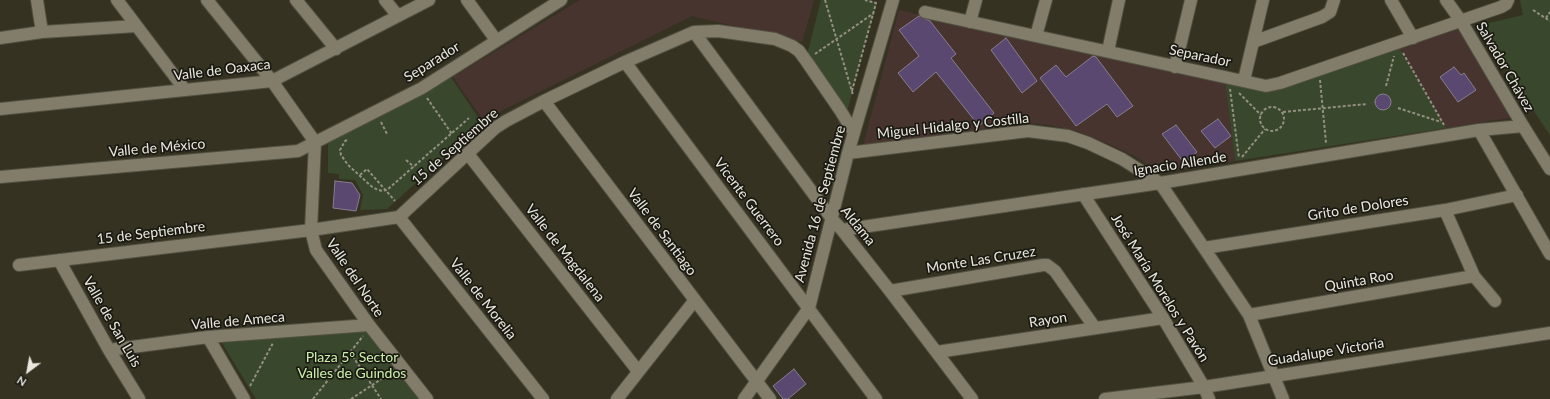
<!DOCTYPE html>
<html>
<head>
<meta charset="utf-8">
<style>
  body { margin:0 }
  #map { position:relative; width:1550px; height:399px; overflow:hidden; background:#363222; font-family:Lato,sans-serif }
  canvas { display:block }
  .north { position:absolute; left:8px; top:351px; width:40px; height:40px; -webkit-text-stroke:3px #1b1a12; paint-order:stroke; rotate:212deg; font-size:11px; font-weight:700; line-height:16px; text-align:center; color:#eae8de }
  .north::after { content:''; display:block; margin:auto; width:14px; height:18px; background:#eae8de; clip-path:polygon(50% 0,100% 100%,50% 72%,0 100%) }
</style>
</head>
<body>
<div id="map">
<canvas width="1550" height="399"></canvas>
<div class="north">N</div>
</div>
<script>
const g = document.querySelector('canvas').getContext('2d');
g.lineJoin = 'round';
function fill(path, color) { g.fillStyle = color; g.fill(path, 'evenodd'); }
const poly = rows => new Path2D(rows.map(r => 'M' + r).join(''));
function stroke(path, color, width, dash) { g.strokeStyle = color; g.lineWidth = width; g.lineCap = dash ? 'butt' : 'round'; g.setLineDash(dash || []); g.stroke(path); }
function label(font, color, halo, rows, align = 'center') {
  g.font = font + ' Lato,sans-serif'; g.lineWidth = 3.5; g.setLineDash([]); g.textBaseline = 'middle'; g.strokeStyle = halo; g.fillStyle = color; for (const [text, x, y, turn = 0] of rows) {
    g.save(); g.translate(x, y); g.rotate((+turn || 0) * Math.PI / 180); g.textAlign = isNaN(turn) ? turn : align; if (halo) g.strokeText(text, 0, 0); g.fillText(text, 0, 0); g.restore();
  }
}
const education = poly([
  [580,0,814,0,802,42,692,16,501,111,486,124,453,77],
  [899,10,1225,81,1235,161,1155,173,1140,159,1114,146,1076,131,1050,125,1026,123,863,146],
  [1455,25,1514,117,1446,128,1397,44]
]);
const green = poly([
  [821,0,867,0,877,2,846,115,807,55],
  [1520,0,1550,0,1550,135,1476,26,1523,15],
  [1397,44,1446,128,1235,161,1225,81,1266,90],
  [450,76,482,123,387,209,360,210,363,195,355,180,339,179,339,174,328,173,328,145,329,141],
  [368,329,421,399,256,399,222,343]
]);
const building = poly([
  [919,16,930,21,956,54,951,58,994,113,979,126,936,72,913,92,898,73,919,56,899,30,919,16],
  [1006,38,1037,81,1022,93,991,50,1006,38],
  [1093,56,1096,57,1133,106,1117,117,1107,104,1076,126,1040,78,1056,65,1066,77,1093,56],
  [1454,67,1461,75,1464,73,1476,90,1458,102,1440,77,1454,67],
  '1375 102a8 8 0 1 1 16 0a8 8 0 1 1-16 0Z',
  [1218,119,1231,136,1215,148,1201,131,1218,119],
  [1176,125,1197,152,1184,163,1162,134,1176,125],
  [335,181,352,183,360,195,356,211,333,208,335,181],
  [794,369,806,384,788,399,783,399,773,386,794,369]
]);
const path = poly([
  [825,0,853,95],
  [1533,10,1550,21],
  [1546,18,1550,12],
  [1403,53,1444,125],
  [815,54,874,13],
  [1320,80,1326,143],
  [1386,86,1394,56],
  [1230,89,1239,158],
  [852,91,876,3,865,0],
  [1239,93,1261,115],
  [427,98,452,134],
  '1260 119a12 12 0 1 1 24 0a12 12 0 1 1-24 0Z',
  [1398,108,1441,122],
  [1283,112,1367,104],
  [381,122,387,134],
  [347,140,345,141,340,150,341,155,348,165,371,186,376,189,382,191,387,190,469,118],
  [1242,157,1265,129],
  [406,160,414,167],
  [360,175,367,169,395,201],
  [350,352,381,399],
  [250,386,273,343],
  [313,399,363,336],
  [351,399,392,372]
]);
const minor = poly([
  [37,0,42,32],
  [117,0,185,90],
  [207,0,272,81,315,142,311,230,316,250,369,325,427,399],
  [296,0,336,49],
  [385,0,398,16],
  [467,0,496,40],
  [1391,0,1413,38],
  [1446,0,1461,21,1523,126,1550,169],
  [925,12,1266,86,1280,83,1501,7,1506,4,1508,0],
  [970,22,976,0],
  [694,32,832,219,842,230,890,291,972,399],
  [1036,36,1046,0],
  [0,38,42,32,136,26],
  [1253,42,1322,17,1330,12,1334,0],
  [1108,51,1119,0],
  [625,62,876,399],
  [1175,67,1191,0],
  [1244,80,1263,0],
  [544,101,770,399],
  [0,109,272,81,429,0],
  [1479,130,1550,254],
  [848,153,1028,131,1068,136,1088,143,1122,159,1160,183,1204,248,1249,315,1283,399],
  [468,154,638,371],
  [0,177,298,151,422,88,561,0],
  [1083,194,1163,318,1204,387,1209,399],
  [1445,210,1474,276,1495,301],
  [399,217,543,399],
  [842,230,1160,183,1479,130,1523,126],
  [1204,248,1445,210,1517,195],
  [59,260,109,350,139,399],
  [19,265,311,230,399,217,495,128,506,121,544,101,625,62,694,32,718,31,775,39,792,46,799,51,807,62,840,110,854,133],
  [890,291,1043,265,1047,265,1055,271,1095,328],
  [1249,315,1474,276],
  [208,337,244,399],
  [109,350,208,337,369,325],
  [937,352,1163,318],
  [617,399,695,300],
  [744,399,809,308,848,153,893,0],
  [1105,399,1204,387,1550,333]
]);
const streetNames = [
  ["Separador",1200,56,12],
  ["Separador",432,62,-32],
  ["Salvador Chávez",1505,67,60],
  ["Valle de Oaxaca",222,70,-7],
  ["Miguel Hidalgo y Costilla",953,126,-6],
  ["15 de Septiembre",455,147,-41],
  ["Valle de México",157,148,-5],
  ["Ignacio Allende",1180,164,-9],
  ["Vicente Guerrero",749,202,53],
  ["Avenida 16 de Septiembre",820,204,-75],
  ["Grito de Dolores",1358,208,-9],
  ["Aldama",858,226,51],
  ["Valle de Santiago",662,232,53],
  ["15 de Septiembre",151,233,-7],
  ["Valle de Magdalena",565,253,52],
  ["Monte Las Cruzez",981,260,-9],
  ["Valle del Norte",355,278,56],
  ["Quinta Roo",1359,281,-10],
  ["José María Morelos y Pavón",1160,288,58],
  ["Valle de Morelia",483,299,52],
  ["Rayon",1048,320,-9],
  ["Valle de Ameca",238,321,-5],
  ["Valle de San Luis",112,322,60],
  ["Guadalupe Victoria",1326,352,-9]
];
const parkNames = [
  ["Plaza 5° Sector",352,357],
  ["Valles de Guindos",352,373]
];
fill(education, '#48342f');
fill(green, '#39482c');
fill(building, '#5b4870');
stroke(building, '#857d8f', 1);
stroke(minor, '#525041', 14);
stroke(path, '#939083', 2, [3, 2]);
stroke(minor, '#817d6a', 12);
label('14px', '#eae8de', '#1b1a12', streetNames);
label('14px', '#ccf1ad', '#1b1a12', parkNames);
</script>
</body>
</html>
